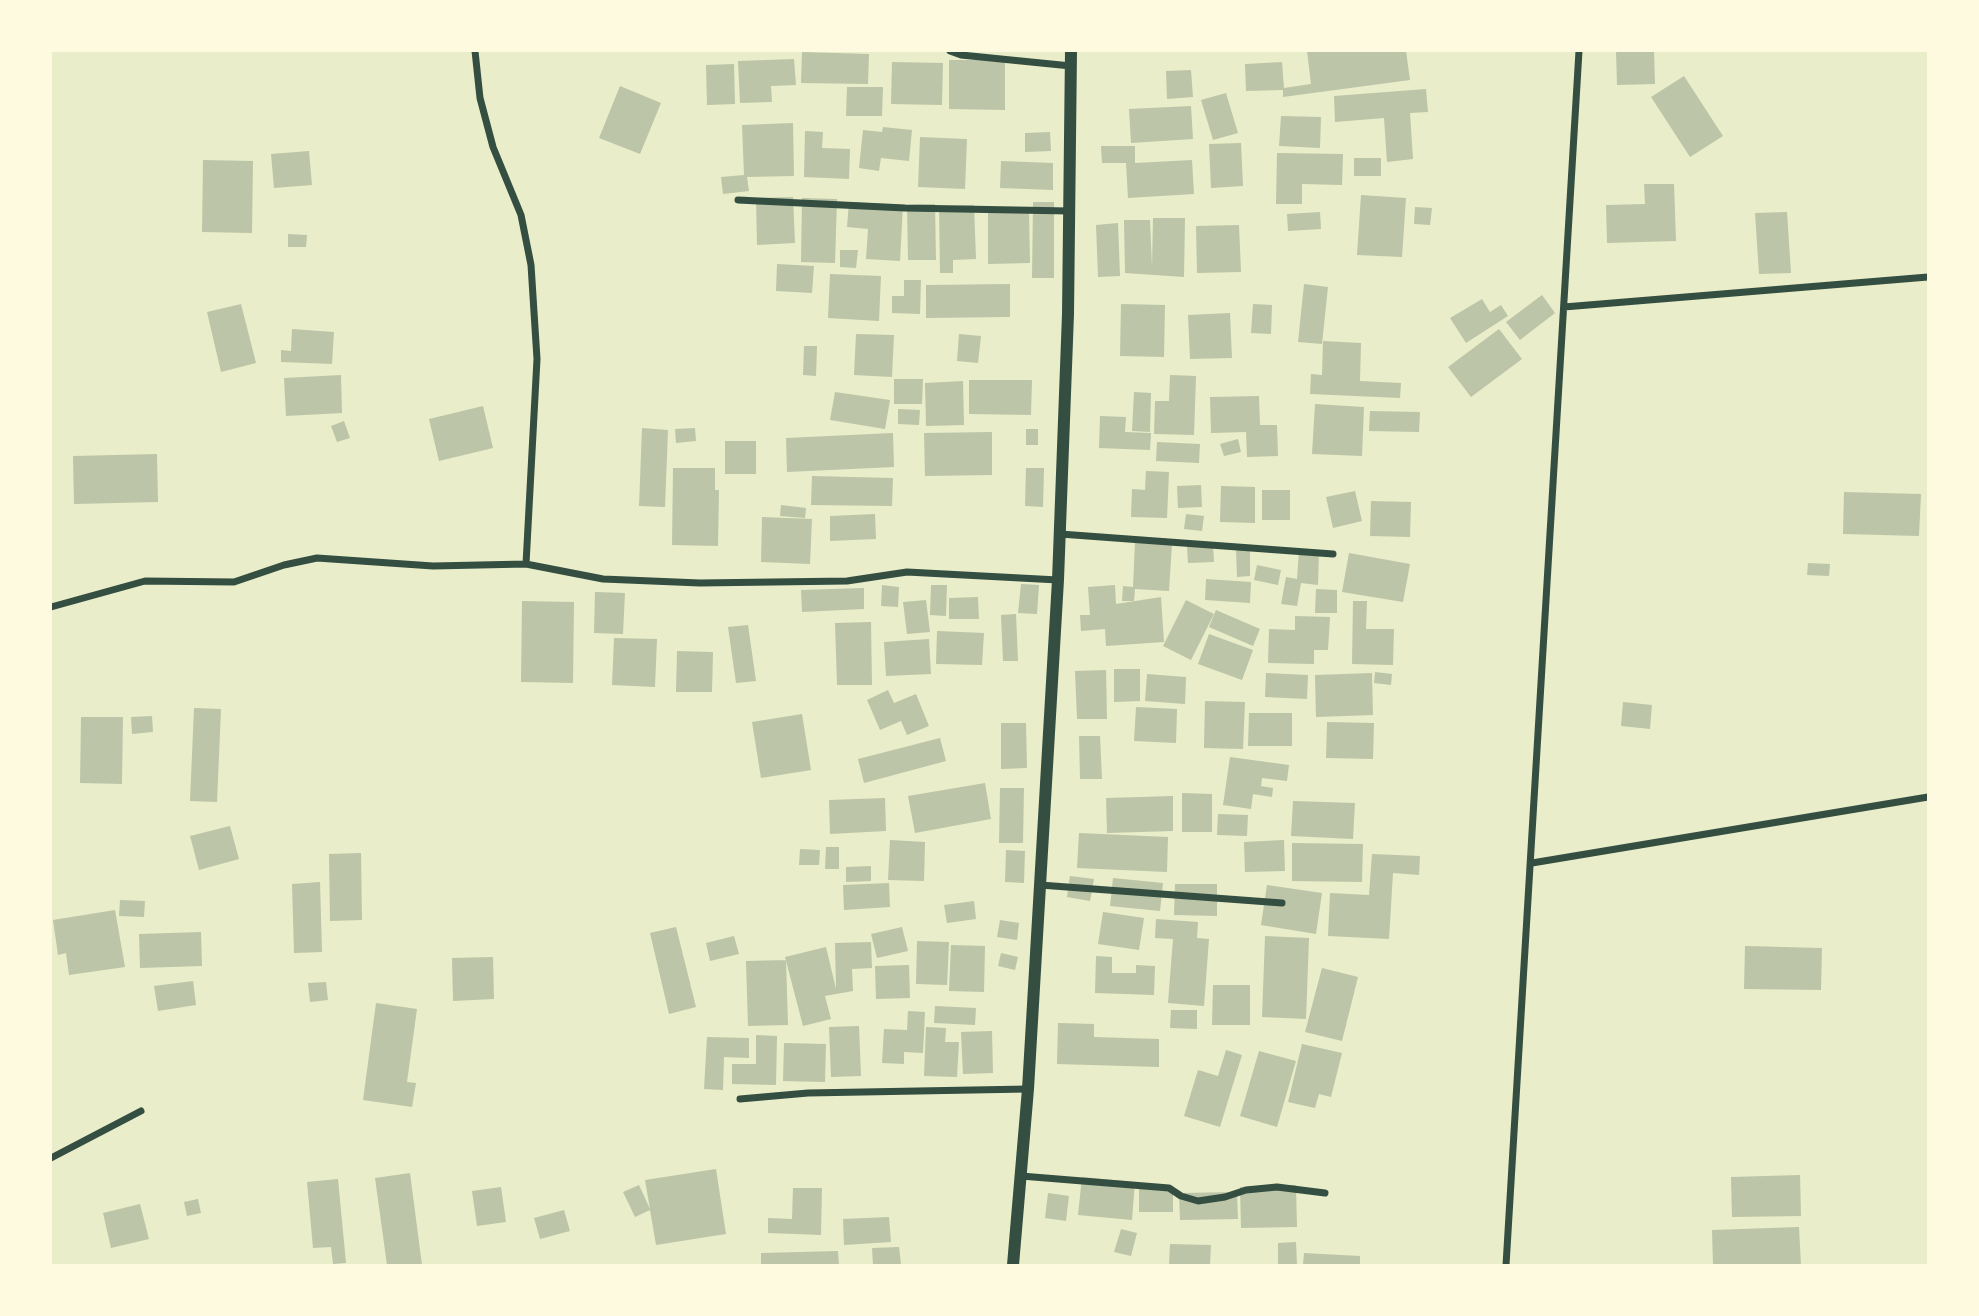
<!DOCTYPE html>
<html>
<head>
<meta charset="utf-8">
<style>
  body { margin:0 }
  #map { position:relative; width:1979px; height:1316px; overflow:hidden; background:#e9edc9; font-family:"Sofia Sans Condensed",sans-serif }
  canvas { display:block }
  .frame { position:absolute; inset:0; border:52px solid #fefae0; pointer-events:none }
</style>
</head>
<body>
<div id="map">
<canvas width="1979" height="1316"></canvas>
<div class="frame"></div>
</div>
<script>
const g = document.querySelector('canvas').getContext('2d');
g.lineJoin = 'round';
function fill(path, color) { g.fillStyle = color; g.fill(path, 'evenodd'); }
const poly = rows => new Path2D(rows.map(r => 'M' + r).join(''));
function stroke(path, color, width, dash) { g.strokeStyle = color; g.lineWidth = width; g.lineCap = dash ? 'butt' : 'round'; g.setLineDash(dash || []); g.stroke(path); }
const building = poly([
  [1307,51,1406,51,1410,80,1283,97,1283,90,1246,91,1245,64,1282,62,1284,88,1311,84],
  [1616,51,1654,51,1655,84,1617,85],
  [802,52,869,54,868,84,801,83],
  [794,59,796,85,771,86,772,102,740,103,738,61],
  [949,60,1005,60,1005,110,949,109],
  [892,62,943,63,942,105,891,104],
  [734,64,735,104,707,105,706,65],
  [1191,70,1193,97,1167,99,1166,71],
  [1684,76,1723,136,1690,157,1651,97],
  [620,86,661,103,640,154,599,138],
  [847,87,883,87,882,116,846,116],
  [1426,89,1428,112,1410,113,1413,159,1387,162,1384,118,1335,122,1334,96],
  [1226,93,1238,133,1213,140,1201,100],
  [1191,106,1193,139,1131,143,1129,109],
  [1281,116,1321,117,1320,148,1279,146],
  [793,123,794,176,747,177,749,191,723,194,721,177,744,175,742,125],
  [883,127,912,130,909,161,881,158,879,171,859,168,863,130,882,132],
  [805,131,823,132,822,148,850,149,849,179,804,177],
  [1050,132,1051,151,1025,152,1025,133],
  [920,137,967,139,965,189,918,187],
  [1241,143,1243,186,1211,188,1209,144],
  [1101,146,1135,146,1135,163,1192,160,1194,194,1128,198,1126,163,1102,163],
  [309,151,312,185,274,188,271,154],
  [1277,153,1343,154,1342,185,1302,184,1302,204,1276,204],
  [1354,158,1381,158,1381,176,1354,176],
  [203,160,253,161,252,233,202,232],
  [1001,161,1053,163,1053,190,1000,188],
  [1644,184,1674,184,1676,241,1607,243,1606,205,1645,204],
  [1361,195,1406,198,1402,257,1357,255],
  [793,197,795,243,757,245,756,198],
  [802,198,837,199,835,263,801,262],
  [849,202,903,205,900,261,866,259,868,229,847,227],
  [1033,202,1054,202,1054,278,1032,278],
  [935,204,936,260,908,260,907,205],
  [974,205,976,259,953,260,953,273,940,273,939,206],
  [1415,207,1432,208,1430,225,1414,224],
  [1029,211,1030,263,988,264,988,212],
  [1320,212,1321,229,1288,231,1287,214],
  [1787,212,1791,273,1759,274,1755,213],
  [1153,218,1185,218,1184,277,1125,273,1124,220,1150,220,1152,267],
  [1118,223,1120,276,1098,277,1096,225],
  [1239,225,1241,272,1197,273,1196,226],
  [288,234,307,235,306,247,288,247],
  [840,250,858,250,856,268,840,267],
  [777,264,814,266,812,293,776,291],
  [830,274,881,276,879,321,828,318],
  [904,280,921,280,920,314,892,313,892,296,904,296],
  [1010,284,1010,317,926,318,926,285],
  [1304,284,1328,287,1322,344,1298,342],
  [1542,295,1555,313,1520,340,1506,322],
  [1482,299,1490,312,1501,305,1508,316,1466,343,1450,318],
  [241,304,256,363,221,372,207,312],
  [1121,304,1165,305,1164,357,1120,356],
  [1253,304,1272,305,1271,334,1251,333],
  [1230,313,1232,358,1190,359,1188,315],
  [292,329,334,332,332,364,281,362,281,350,291,351],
  [1499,329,1522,359,1471,397,1448,367],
  [856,334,894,335,892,377,854,375],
  [959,334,981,336,978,363,957,361],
  [1323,341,1361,343,1360,381,1401,383,1400,398,1310,394,1311,374,1322,375],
  [804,346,817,346,816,376,803,375],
  [341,375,342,413,286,416,284,378],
  [1170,375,1196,376,1194,435,1154,434,1155,401,1169,401],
  [894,379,923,379,922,404,894,404],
  [969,380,1032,380,1031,415,969,414],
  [963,381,964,425,926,426,925,383],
  [835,392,890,400,885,429,830,420],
  [1134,392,1151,393,1150,432,1132,431],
  [1259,396,1260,425,1277,425,1278,456,1247,457,1246,432,1211,433,1210,397],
  [1315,404,1364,407,1362,456,1312,454],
  [483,406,493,448,439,461,429,419],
  [898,409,920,410,919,425,898,424],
  [1370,411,1420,412,1419,432,1369,431],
  [1100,416,1126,417,1125,432,1151,433,1150,450,1099,448],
  [344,421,350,438,337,442,331,426],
  [642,428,668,430,665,507,639,506],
  [695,428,696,441,676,443,675,429],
  [1026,429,1038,429,1038,445,1026,445],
  [992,432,992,475,925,476,924,433],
  [893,433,894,467,787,472,786,438],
  [1238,439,1241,452,1224,456,1220,444],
  [725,441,756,441,756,474,725,474],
  [1157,442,1200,444,1199,463,1156,461],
  [157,454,158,502,74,504,73,456],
  [673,468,715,468,715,490,719,490,718,546,672,545],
  [1026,468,1044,468,1043,507,1025,506],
  [1146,471,1169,472,1167,518,1131,517,1132,489,1145,490],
  [812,476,893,478,892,506,811,505],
  [1201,485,1202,507,1178,508,1177,486],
  [1221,486,1255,487,1255,523,1220,522],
  [1262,490,1290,490,1290,520,1262,520],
  [1355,491,1362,521,1333,528,1326,497],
  [1844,492,1921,494,1919,536,1843,534],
  [1371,501,1411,502,1410,537,1370,536],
  [781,505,806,508,805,518,780,516],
  [875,514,876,539,830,541,830,516],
  [1186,514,1204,516,1202,531,1184,529],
  [762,517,812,519,810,564,761,562],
  [1135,542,1172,544,1169,591,1135,589,1134,601,1122,601,1123,586,1133,587],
  [1213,545,1214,562,1188,563,1187,546],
  [1250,549,1250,576,1237,577,1236,550],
  [1299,550,1319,551,1318,585,1301,583,1297,606,1281,604,1286,577,1297,579],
  [1349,553,1410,564,1403,602,1342,592],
  [1808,563,1830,564,1829,576,1807,575],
  [1257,565,1281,570,1278,585,1254,580],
  [1206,579,1251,582,1250,603,1205,600],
  [1021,584,1039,585,1037,614,1018,613],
  [882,585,899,587,898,607,881,606],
  [931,585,947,585,946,616,930,615],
  [1115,585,1116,604,1161,597,1164,642,1106,646,1105,629,1081,631,1080,615,1090,615,1088,587],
  [864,588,864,609,802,612,801,590],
  [1316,589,1337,590,1337,613,1315,613],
  [595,592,625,593,623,634,594,633],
  [978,597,979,619,949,619,949,598],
  [926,600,930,632,907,634,903,602],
  [1186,600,1214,614,1191,660,1163,646],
  [522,601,574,602,573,683,521,682],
  [1353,601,1367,601,1366,629,1394,629,1393,665,1352,664],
  [1216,610,1260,629,1253,646,1209,627],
  [1016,614,1018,661,1003,661,1001,615],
  [1295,616,1330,617,1328,650,1314,650,1314,664,1268,663,1269,629,1295,630],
  [871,622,872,685,837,685,835,623],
  [748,625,756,681,736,683,728,627],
  [937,631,984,633,982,665,936,664],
  [1209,634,1253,650,1242,680,1198,664],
  [614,638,657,639,655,687,612,685],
  [929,639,931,674,886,676,884,642],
  [677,651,713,652,712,692,676,692],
  [1114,669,1140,669,1140,701,1114,702],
  [1106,670,1107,719,1077,719,1075,671],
  [1375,672,1392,674,1391,685,1374,683],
  [1266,673,1308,675,1307,699,1265,697],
  [1372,673,1373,715,1316,717,1315,675],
  [1147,674,1186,677,1185,704,1145,701],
  [888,690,894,703,916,694,929,726,907,735,901,721,880,730,867,700],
  [1205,701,1245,702,1243,749,1204,748],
  [1623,702,1652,705,1650,729,1621,726],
  [1136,707,1177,709,1176,743,1134,741],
  [194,708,221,709,217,802,190,801],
  [1249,713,1292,713,1292,746,1248,746],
  [802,714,811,770,761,778,752,722],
  [152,716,153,732,132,734,131,717],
  [81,717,123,717,122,784,80,783],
  [1327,722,1374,723,1373,759,1326,758],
  [1001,723,1026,723,1027,768,1001,769],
  [1079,736,1100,736,1102,779,1080,779],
  [940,738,946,761,864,783,858,759],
  [1230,757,1289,765,1287,781,1262,778,1261,786,1273,788,1272,797,1253,794,1251,809,1223,805],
  [985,783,991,819,915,833,908,796],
  [1000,788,1024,788,1023,843,999,843],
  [1182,793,1212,794,1212,832,1182,832],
  [1173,796,1173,831,1107,833,1106,798],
  [885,798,886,831,830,834,829,800],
  [1293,801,1355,803,1353,839,1291,836],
  [1218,814,1248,815,1247,836,1217,835],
  [230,826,239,859,199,870,190,836],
  [1079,833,1168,837,1167,872,1077,868],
  [890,840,925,842,924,881,888,880],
  [1284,840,1285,871,1245,872,1244,842],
  [1292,843,1363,844,1362,882,1292,881],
  [826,847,839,847,839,869,825,869],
  [800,849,820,850,819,865,799,865],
  [1006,850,1025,851,1024,883,1005,882],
  [361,853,362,920,330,921,329,854],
  [1372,854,1420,856,1419,875,1393,873,1389,939,1328,936,1330,893,1369,895],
  [871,866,871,881,846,882,846,867],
  [1070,876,1094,879,1090,901,1067,897],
  [1113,878,1163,883,1160,911,1110,906],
  [320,882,322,952,294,953,292,884],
  [889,883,890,907,844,910,843,885],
  [1175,884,1217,884,1217,916,1174,915],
  [1267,885,1322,893,1316,934,1261,925],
  [120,900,145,901,144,917,119,916],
  [974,901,976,919,947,923,944,905],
  [115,910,125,967,69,975,66,953,58,955,53,920],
  [1103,912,1144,918,1139,950,1098,944],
  [1156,919,1198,922,1197,938,1209,939,1204,1006,1168,1003,1173,939,1155,938],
  [1000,920,1019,923,1017,940,997,937],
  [676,927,696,1007,669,1014,650,933],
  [902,927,908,951,877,958,871,934],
  [201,932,202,966,140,968,139,934],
  [734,936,739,954,710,961,706,943],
  [1265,936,1309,938,1306,1019,1262,1017],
  [917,941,949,942,947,985,916,984],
  [871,942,872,968,852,969,853,991,825,996,831,1019,803,1026,785,957,826,947,836,989,835,943],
  [951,945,985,946,984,992,949,991],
  [1745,946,1822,948,1821,990,1744,989],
  [1001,953,1018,957,1015,970,998,966],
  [1096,956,1112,957,1112,973,1136,973,1136,965,1155,966,1154,995,1095,993],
  [493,957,494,999,453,1001,452,958],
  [786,960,788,1025,748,1026,746,961],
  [909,965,910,998,876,999,875,966],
  [1322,968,1358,977,1342,1041,1305,1032],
  [193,981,196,1005,158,1011,154,986],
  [326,982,328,1000,310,1002,308,983],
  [1213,985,1250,985,1250,1025,1212,1025],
  [376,1003,417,1009,407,1082,416,1083,412,1107,363,1100],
  [935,1006,976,1008,975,1025,934,1023],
  [1171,1010,1197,1010,1197,1029,1170,1028],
  [908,1011,925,1012,923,1053,904,1052,904,1064,882,1063,884,1029,907,1030],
  [1058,1023,1094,1024,1094,1037,1159,1039,1159,1067,1057,1064],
  [859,1026,861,1076,831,1077,829,1027],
  [926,1027,946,1028,945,1042,959,1042,957,1077,924,1076],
  [992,1031,993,1073,963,1074,961,1032],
  [756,1035,777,1036,776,1085,732,1084,732,1064,756,1064],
  [707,1037,749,1038,749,1058,724,1057,723,1090,704,1089],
  [784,1043,826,1044,825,1082,783,1081],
  [1302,1044,1342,1053,1331,1097,1319,1094,1315,1108,1288,1102],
  [1226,1050,1242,1055,1220,1127,1184,1116,1198,1070,1218,1076],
  [1259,1051,1296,1061,1277,1127,1240,1116],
  [716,1169,726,1234,656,1245,650,1210,635,1217,623,1192,639,1185,650,1209,645,1180],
  [410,1173,422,1265,387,1265,375,1178],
  [1800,1175,1801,1216,1732,1217,1731,1177],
  [1082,1177,1135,1182,1132,1220,1078,1215],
  [338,1179,346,1263,333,1264,331,1247,313,1248,307,1182],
  [1296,1185,1297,1227,1241,1228,1240,1187],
  [501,1187,506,1222,477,1226,472,1191],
  [793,1188,822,1188,821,1235,768,1233,768,1218,792,1219],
  [1139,1188,1173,1189,1173,1212,1139,1212],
  [1237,1192,1238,1219,1180,1220,1179,1193],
  [1048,1193,1069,1196,1066,1221,1045,1218],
  [198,1199,201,1213,187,1216,184,1202],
  [140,1204,149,1239,111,1248,103,1213],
  [564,1210,570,1231,540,1239,534,1218],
  [889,1217,891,1242,844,1245,843,1219],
  [1799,1227,1801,1265,1713,1265,1712,1230],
  [1121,1229,1137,1233,1131,1256,1114,1252],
  [1296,1242,1297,1265,1278,1265,1278,1243],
  [1170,1244,1211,1245,1210,1265,1169,1265],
  [899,1247,901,1264,873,1265,872,1248],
  [838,1251,839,1265,761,1265,761,1253],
  [1304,1253,1360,1256,1360,1265,1303,1265]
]);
const minor = poly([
  [475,51,480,98,493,147,521,215,531,265,537,359,526,564],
  [950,51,961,55,1071,66],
  [738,200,905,208,1070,211],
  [1564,307,1928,277],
  [1060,534,1333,554],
  [51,607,145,581,234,582,284,565,317,558,433,566,526,564,603,579,700,583,847,581,907,572,1058,580],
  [1532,863,1928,797],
  [1040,885,1282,903],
  [740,1099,808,1093,1028,1089],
  [51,1158,141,1111],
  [1021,1176,1169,1188,1181,1196,1198,1201,1225,1197,1246,1190,1277,1187,1325,1193],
  [1506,1265,1579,51]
]);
const tertiary = poly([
  [1013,1265,1028,1089,1058,580,1068,314,1071,51]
]);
fill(building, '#bcc5a7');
stroke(minor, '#344e41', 7);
stroke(tertiary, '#344e41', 12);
</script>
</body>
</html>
